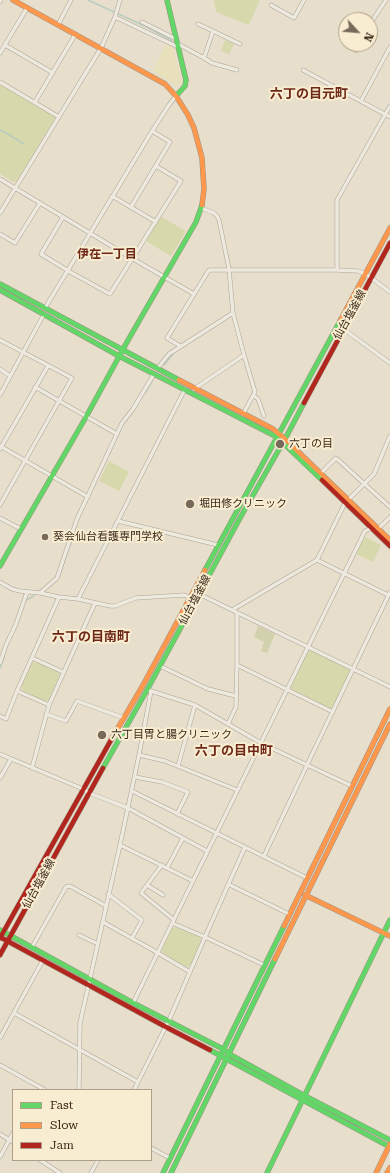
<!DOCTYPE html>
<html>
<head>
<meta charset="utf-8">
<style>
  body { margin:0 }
  #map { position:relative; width:390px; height:1173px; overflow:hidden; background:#e7dfcc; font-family:"Roboto Serif",serif }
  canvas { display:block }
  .legend { position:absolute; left:12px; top:1089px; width:140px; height:72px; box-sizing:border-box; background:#f9edd1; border:1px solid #ad9f89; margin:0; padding:5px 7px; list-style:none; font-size:12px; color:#3c2b1c }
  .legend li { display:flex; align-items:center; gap:8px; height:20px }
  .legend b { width:20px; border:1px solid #ad9f89 }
  .north { position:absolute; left:338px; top:12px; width:40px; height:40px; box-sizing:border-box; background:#f9edd1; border:1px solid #ad9f89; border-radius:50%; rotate:116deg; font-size:11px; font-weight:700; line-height:16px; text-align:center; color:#3c2b1c }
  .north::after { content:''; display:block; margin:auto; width:14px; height:18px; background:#786a5a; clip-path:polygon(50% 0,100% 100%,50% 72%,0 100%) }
</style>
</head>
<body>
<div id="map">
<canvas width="390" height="1173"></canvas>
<ul class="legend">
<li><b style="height:5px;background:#63d668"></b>Fast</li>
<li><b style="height:5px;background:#ff974d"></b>Slow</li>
<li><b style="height:5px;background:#b3261e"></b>Jam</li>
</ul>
<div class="north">N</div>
</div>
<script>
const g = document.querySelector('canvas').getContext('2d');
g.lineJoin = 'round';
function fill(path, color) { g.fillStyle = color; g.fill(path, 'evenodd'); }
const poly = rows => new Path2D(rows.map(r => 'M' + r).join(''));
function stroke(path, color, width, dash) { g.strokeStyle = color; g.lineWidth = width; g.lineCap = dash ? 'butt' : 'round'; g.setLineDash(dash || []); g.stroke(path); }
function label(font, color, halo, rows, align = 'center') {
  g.font = font + ' "Roboto Serif","Noto Sans JP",serif'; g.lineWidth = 4; g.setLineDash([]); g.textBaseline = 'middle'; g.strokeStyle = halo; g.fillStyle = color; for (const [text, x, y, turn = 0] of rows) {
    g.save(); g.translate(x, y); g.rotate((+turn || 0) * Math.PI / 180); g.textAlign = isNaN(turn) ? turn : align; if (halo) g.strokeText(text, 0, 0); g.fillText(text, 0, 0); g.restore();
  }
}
const farmland = poly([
  [166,44,173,47,182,82,179,85,176,86,153,71]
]);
const green = poly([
  [214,0,260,0,249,25,216,12],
  [225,40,234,44,229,54,221,51],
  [0,83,55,116,55,119,17,181,13,182,0,174],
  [160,216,186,231,171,256,146,241],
  [109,461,129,472,119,491,99,481],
  [365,537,381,545,373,562,356,554],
  [311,650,350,670,351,672,333,707,330,709,292,690,291,687,307,652],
  [36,662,58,671,60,675,49,699,46,702,23,691,21,686,32,663],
  [176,927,200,937,201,941,191,965,187,967,163,954,162,949,172,928]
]);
const cemetery = poly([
  [258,626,275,634,267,653,261,651,264,642,254,637]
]);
const stream = poly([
  [88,0,147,27,172,41],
  [1,130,24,144],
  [164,365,173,354],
  [145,393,152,381],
  [100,473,124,422],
  [59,577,75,531],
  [25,603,26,600,34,596],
  [0,668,4,657]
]);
const street = poly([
  [0,2,1,0],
  [271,5,294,18,304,0],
  [115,17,178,47],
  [142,22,176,39],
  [198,24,213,31],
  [370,24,386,0],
  [58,25,71,0],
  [178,44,204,58,213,31,240,44],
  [5,45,53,73],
  [356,51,359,44],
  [0,53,27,8],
  [204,58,212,63,237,70],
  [303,70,390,117],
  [0,82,59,117],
  [361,101,390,47],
  [35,102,75,35],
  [0,179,133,259,194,294],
  [112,196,156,222],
  [131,207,170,142,152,131],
  [201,208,214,213,217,216,219,220,229,269,233,313,244,355,255,392,243,414],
  [0,213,101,48,115,17,120,0],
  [63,217,41,254,70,272,110,294,181,181,156,166],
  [0,234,15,243,40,203],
  [337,270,337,200,390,106],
  [45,308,152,131,169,105,176,96],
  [338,325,390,363],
  [0,340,72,378,0,505],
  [180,346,167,338,209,270,337,270,358,271,366,274,390,292],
  [0,369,10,376],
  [157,369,169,354,233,313],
  [35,387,117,434],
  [194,389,244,355],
  [0,395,44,314],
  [253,395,258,399,264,416],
  [0,446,88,497],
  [0,449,48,366],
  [320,474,336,458,390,507],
  [348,500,374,474,390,436],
  [0,518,21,529],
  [118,521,218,545],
  [378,529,390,517],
  [317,560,388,595],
  [0,582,12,589,20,591,40,593,59,597,78,599,110,606,115,606,136,598,184,595,189,597],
  [40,593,57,578,77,519,122,423,133,409,154,374],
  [199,594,390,687],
  [78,599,185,389],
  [232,610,317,560,345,503],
  [32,658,63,672],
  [0,663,6,645,16,624,27,592],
  [237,665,333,712],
  [160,666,208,689,236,696],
  [17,691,49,705],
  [151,691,195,705,261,743,307,765,264,856],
  [46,714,66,721,77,701,124,718],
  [0,716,6,719,17,691,59,597],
  [228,724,236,707,237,665,237,613],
  [0,754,83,789,89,793,128,808,207,851],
  [139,755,165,761,237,790],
  [178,766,195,705],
  [32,768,49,705,95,603],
  [135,777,162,782,188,792,177,814],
  [0,778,11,759],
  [352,786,307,765,390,592],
  [132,791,307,878],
  [120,845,139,755,151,691,149,690],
  [162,865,141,893,174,920],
  [167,868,183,838],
  [228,884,289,914],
  [147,885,163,895],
  [108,894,142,920,132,938],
  [103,922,158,953,190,972],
  [172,923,205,937,245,847],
  [79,935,98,944],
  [32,947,66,887,70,886,106,906],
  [133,1003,365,531,372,528],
  [14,1013,138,1082],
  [0,1038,43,960],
  [0,1065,45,1090],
  [79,1090,80,1023,120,845,193,881],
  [134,1090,170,1018,205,937,264,965],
  [0,1134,13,1142],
  [151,1148,170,1158],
  [0,1157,13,1133],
  [40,1160,60,1173],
  [91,1173,98,1160]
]);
const fast = poly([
  [167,0,186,80,185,86,176,96],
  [0,284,179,380],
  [0,290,119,356,277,437,322,480],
  [0,566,86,417,127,342,196,222,202,205],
  [205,570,340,321],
  [103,768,147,690,240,518,285,439,304,403],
  [0,930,133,1003,223,1049,229,1054,305,1096,390,1140],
  [210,1050,390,1147],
  [163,1173,284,926],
  [171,1173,275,959],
  [267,1173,390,920]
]);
const slow = poly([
  [13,0,165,84,176,96,188,115,194,128,202,158,204,189,202,205],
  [340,321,390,228],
  [179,380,273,429,285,439,390,540],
  [111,740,142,687,205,570],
  [305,895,390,936],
  [284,926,390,709],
  [275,959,390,724],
  [376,1173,390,1144],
  [387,1173,390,1168]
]);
const jam = poly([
  [304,403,390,243],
  [322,480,390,546],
  [0,937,166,1027,210,1050],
  [0,938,111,740],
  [0,955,103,768]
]);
const markers = [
  [280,444,5,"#786a5a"],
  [190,504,5,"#786a5a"],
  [45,537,4,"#786a5a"],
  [102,735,5,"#786a5a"]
];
const streetNames = [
  ["仙台塩釜線",350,315,-61],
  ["仙台塩釜線",195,600,-62],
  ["仙台塩釜線",39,884,-61]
];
const poiNames = [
  ["六丁の目",289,444],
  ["堀田修クリニック",199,504],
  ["葵会仙台看護専門学校",53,537],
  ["六丁目胃と腸クリニック",111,735]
];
const neighbourhoodNames = [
  ["伊在一丁目",107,254]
];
const quarterNames = [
  ["六丁の目元町",309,94],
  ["六丁の目南町",91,637],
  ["六丁の目中町",234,751]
];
fill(farmland, '#e8dfbb');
fill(green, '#d8d8ad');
fill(cemetery, '#d2d1ad');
stroke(stream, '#b8ccbf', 1.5);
stroke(street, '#aca395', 4.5);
stroke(fast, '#9c9385', 5.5);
stroke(slow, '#9c9385', 5.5);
stroke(jam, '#9c9385', 5.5);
stroke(street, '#eee9df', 3.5);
stroke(fast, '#63d668', 4.5);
stroke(slow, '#ff974d', 4.5);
stroke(jam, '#b3261e', 4.5);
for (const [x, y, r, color] of markers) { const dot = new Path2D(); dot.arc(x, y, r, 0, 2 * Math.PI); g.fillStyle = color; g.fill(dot); stroke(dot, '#f9edd1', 1.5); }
label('11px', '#3c2b1c', '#f9edd1', streetNames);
label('11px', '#3c2b1c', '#f9edd1', poiNames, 'left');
label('bold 12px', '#6e2817', '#f9edd1', neighbourhoodNames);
label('bold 13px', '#6e2817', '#f9edd1', quarterNames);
</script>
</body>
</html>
